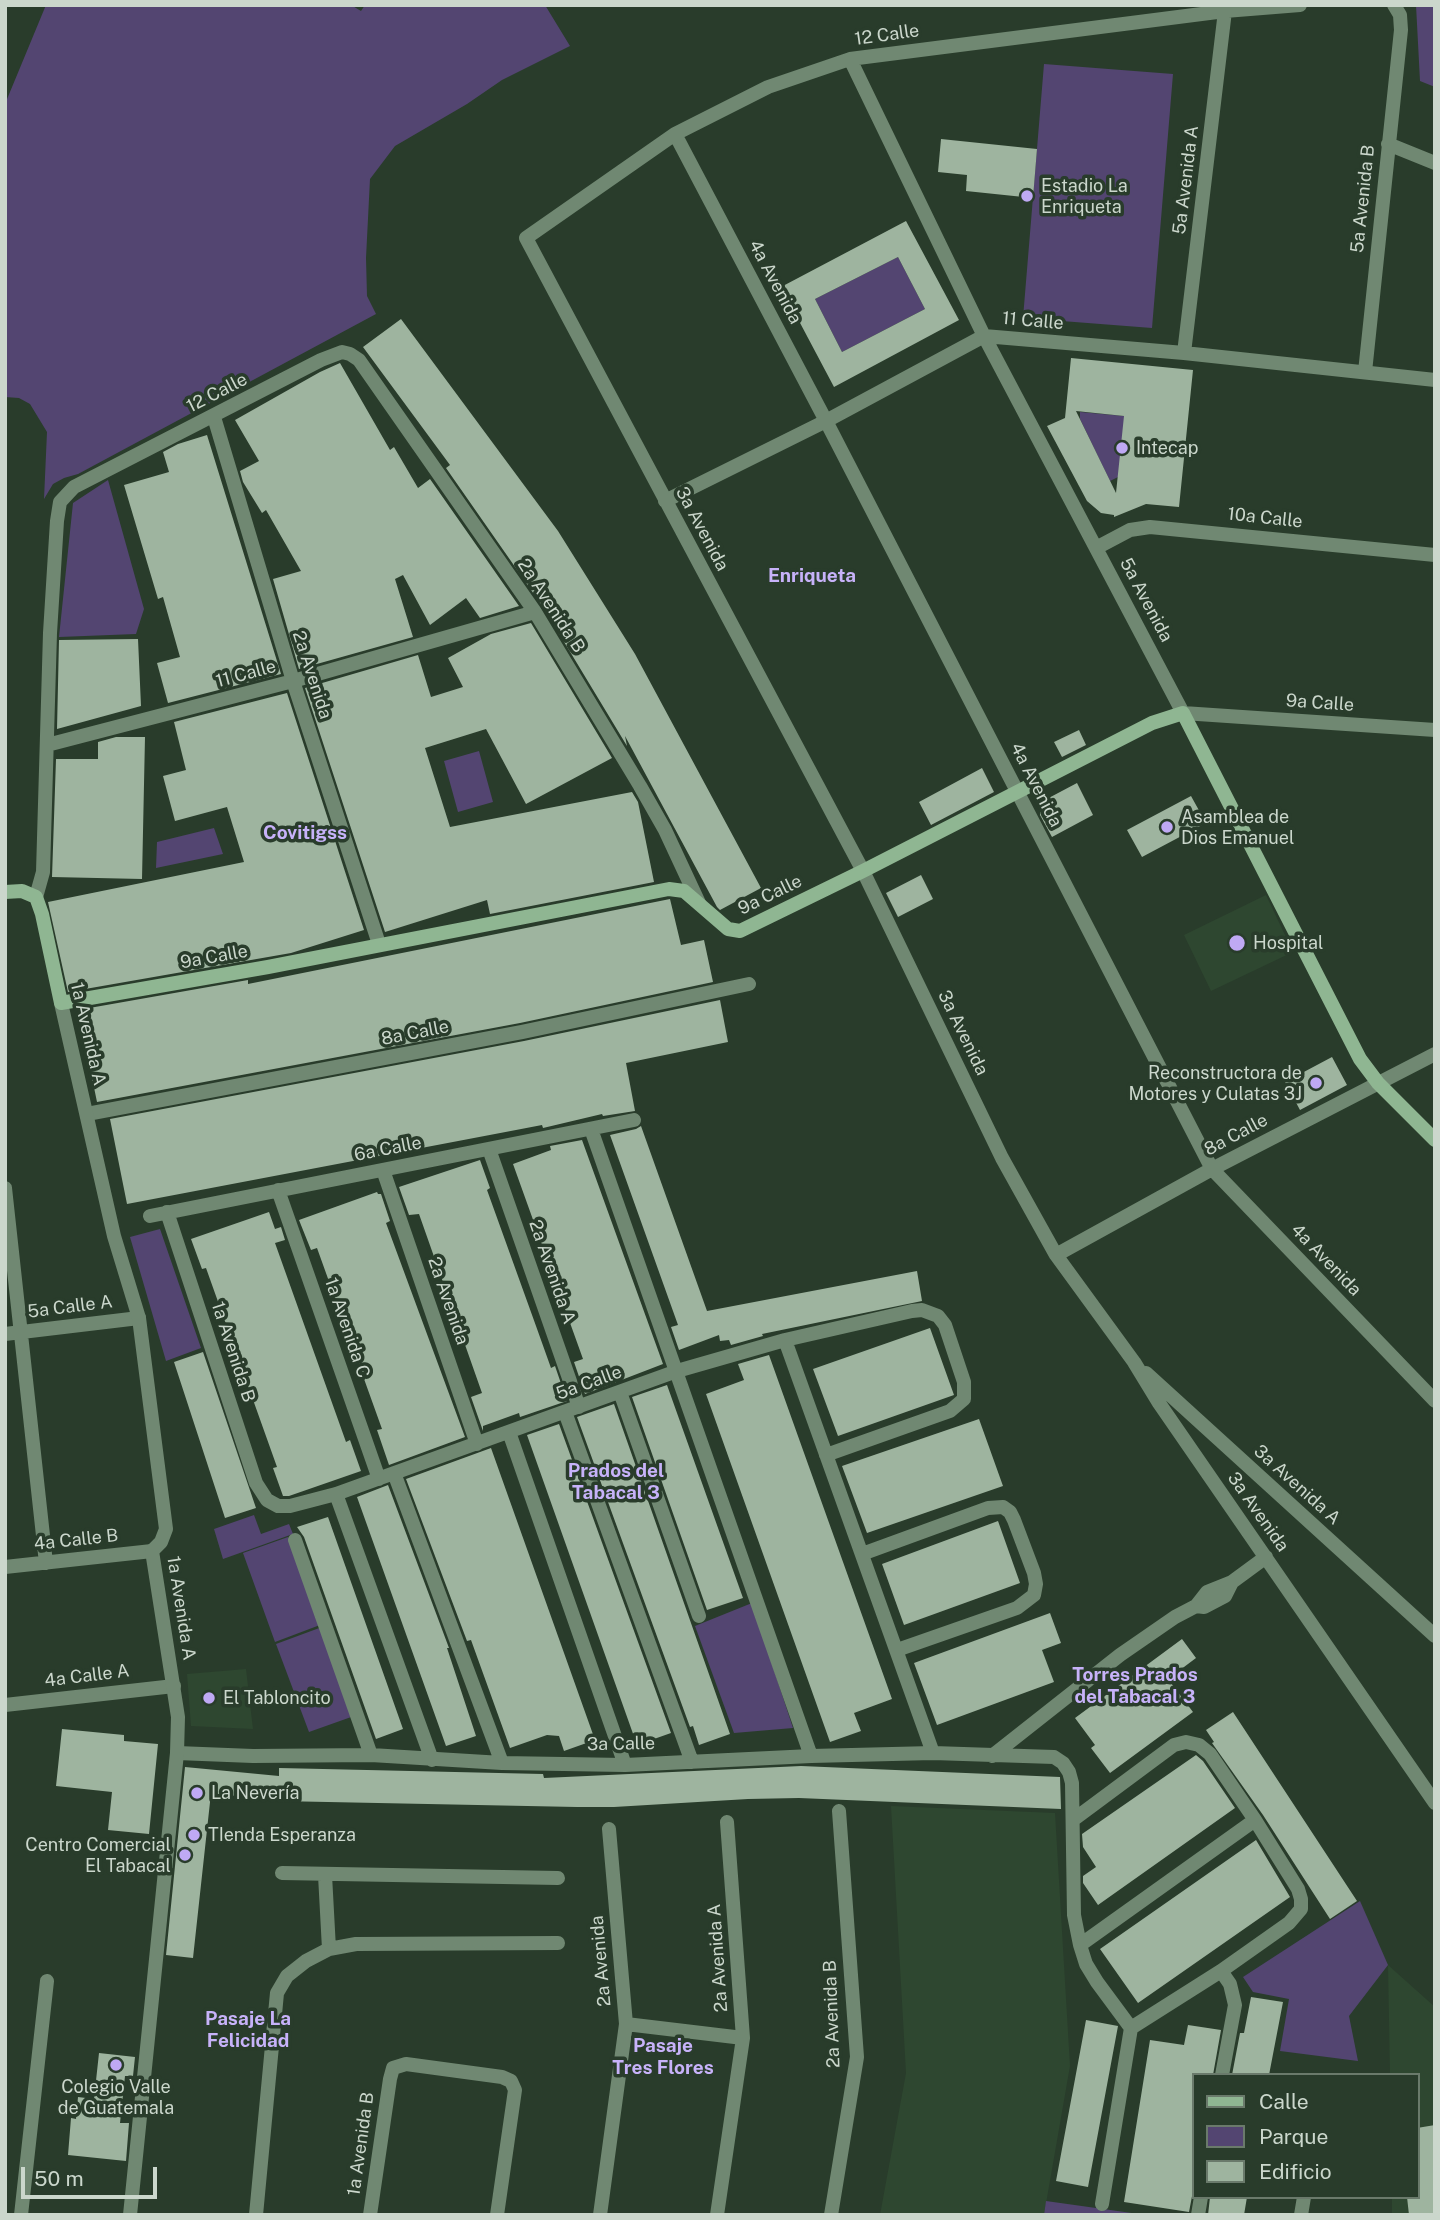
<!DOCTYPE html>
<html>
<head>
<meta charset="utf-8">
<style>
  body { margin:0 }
  #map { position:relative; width:1440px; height:2220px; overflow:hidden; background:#293c2b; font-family:"Public Sans",sans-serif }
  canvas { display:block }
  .frame { position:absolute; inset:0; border:7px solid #cbd7cc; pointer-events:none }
  .legend { position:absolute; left:1192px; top:2073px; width:228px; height:126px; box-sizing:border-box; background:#293c2b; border:2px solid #6a7a6b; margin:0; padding:9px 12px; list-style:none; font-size:21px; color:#cbd7cc }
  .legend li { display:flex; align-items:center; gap:14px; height:35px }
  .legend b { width:35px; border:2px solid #6a7a6b }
  .scale { position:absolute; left:21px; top:2167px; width:136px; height:32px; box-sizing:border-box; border:4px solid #cbd7cc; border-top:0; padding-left:9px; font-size:21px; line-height:24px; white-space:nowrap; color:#cbd7cc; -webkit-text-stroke:5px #293c2b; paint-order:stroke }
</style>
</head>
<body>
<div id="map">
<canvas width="1440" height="2220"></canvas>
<div class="frame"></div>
<ul class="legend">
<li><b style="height:9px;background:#8fb692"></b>Calle</li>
<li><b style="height:19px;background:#534571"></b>Parque</li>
<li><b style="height:19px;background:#9eb49f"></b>Edificio</li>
</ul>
<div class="scale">50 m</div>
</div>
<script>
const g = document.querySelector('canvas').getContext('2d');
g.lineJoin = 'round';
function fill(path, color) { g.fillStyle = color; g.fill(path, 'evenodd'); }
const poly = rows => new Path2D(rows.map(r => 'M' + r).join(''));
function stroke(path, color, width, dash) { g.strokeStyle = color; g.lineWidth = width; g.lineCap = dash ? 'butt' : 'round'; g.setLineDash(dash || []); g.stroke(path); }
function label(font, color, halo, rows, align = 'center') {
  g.font = font + ' "Public Sans",sans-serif'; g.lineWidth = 7; g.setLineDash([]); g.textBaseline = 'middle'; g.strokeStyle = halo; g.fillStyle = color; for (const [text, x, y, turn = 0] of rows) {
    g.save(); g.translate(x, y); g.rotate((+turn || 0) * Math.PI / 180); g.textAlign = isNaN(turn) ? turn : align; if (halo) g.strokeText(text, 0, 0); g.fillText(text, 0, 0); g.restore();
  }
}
const built = poly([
  [1266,895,1293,952,1211,991,1184,935],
  [246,1669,253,1729,191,1726,187,1674],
  [891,1806,1055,1813,1070,2066,1044,2215,880,2215,906,2073],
  [1388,1965,1435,2007,1435,2215,1392,2215,1392,2197,1417,2197,1417,2075,1390,2075]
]);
const green = poly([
  [46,5,351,5,361,11,365,5,545,5,570,46,502,80,467,104,395,146,370,179,366,258,367,296,376,314,78,474,64,478,53,484,44,499,47,432,30,404,19,398,5,397,5,104],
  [1416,5,1435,5,1435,87,1420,81],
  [1044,64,1173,74,1152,328,1023,318],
  [898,257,925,309,842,352,815,299],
  [1080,412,1124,416,1128,472,1110,481,1080,419],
  [108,480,144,609,136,634,59,637,73,503],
  [479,751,493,802,458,812,444,761],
  [214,828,223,854,156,868,157,842],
  [160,1229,201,1348,166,1361,130,1237],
  [254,1515,261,1534,289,1524,293,1534,223,1559,214,1529],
  [288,1537,320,1625,275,1642,243,1553],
  [752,1603,793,1728,734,1733,695,1626],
  [322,1627,354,1716,309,1732,276,1644],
  [1360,1901,1388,1965,1349,2016,1358,2061,1280,2051,1289,1999,1253,1992,1243,1977],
  [1046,2201,1146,2215,1044,2215]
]);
const building = poly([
  [941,139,1037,149,1033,198,966,191,967,175,938,172],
  [906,221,959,320,834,387,781,287],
  [898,257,925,309,842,352,815,299],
  [401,319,558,531,635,654,761,888,720,910,717,907,625,736,627,746,543,607,446,468,450,465,363,347],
  [1071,358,1193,370,1179,507,1146,504,1114,517,1114,515,1101,513,1087,501,1047,426,1065,418],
  [1076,411,1124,416,1116,493],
  [340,363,390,450,394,447,418,488,430,479,519,606,480,618,466,598,430,625,403,575,395,579,413,637,299,669,273,579,301,571,266,510,262,513,243,482,240,471,259,461,235,420,320,372],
  [207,435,281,674,168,703,157,663,180,657,163,597,158,599,124,485,169,472,163,452,178,444],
  [531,623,612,758,526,804,486,729,425,748,450,827,632,792,638,802,654,882,490,914,487,900,385,932,305,688,418,655,431,697,463,687,448,658,491,634],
  [138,639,141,706,57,729,59,640],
  [287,693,364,930,291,953,68,992,48,902,244,862,227,807,175,821,163,776,186,770,174,722],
  [1079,730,1086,745,1062,757,1054,742],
  [116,737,145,737,142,879,52,877,56,759,98,759,98,742],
  [982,768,994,792,931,825,919,802],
  [1077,783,1093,815,1052,837,1040,815,1043,801],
  [1191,796,1206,823,1142,857,1127,830],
  [921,875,933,899,898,917,886,893],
  [670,899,681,945,704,940,713,982,520,1023,97,1102,78,1010,248,980,248,984],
  [720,1000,728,1042,626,1063,635,1111,603,1116,602,1114,543,1128,542,1125,516,1130,127,1204,110,1119,524,1041],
  [1332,1057,1347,1085,1300,1110,1285,1082],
  [641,1126,707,1311,917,1271,922,1301,762,1334,763,1336,731,1345,729,1340,720,1341,719,1335,679,1350,671,1327,678,1325,610,1135,636,1129],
  [582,1140,663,1364,585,1394,574,1362,583,1359,513,1164,551,1150,550,1146],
  [480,1160,490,1188,487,1190,536,1326,551,1368,555,1366,567,1401,520,1417,519,1413,483,1426,483,1431,471,1397,482,1393,419,1214,409,1215,399,1187],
  [377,1192,378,1194,381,1194,390,1221,386,1223,465,1437,389,1465,377,1430,382,1429,317,1248,311,1250,299,1220],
  [269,1212,275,1229,281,1227,285,1240,275,1243,346,1442,350,1440,361,1471,289,1496,283,1496,273,1468,277,1467,206,1268,202,1269,191,1239],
  [930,1328,954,1395,838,1436,813,1369],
  [203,1352,256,1508,225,1518,174,1362],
  [769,1355,892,1699,854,1713,861,1731,830,1742,706,1394,744,1380,738,1364],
  [667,1385,743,1598,707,1610,632,1397],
  [614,1404,730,1734,699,1745,693,1726,690,1727,577,1417],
  [979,1419,1003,1486,867,1533,842,1466],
  [559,1424,671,1733,637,1745,527,1435],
  [491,1448,595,1740,564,1751,559,1736,547,1735,510,1748,471,1640,467,1641,406,1479],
  [388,1485,449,1648,447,1648,476,1736,446,1746,357,1497],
  [328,1517,403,1729,376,1739,304,1537,297,1527],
  [998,1521,1020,1583,904,1625,882,1564],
  [1050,1613,1061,1643,1042,1650,1054,1682,937,1725,914,1663],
  [1182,1639,1196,1658,1168,1679,1193,1712,1110,1773,1091,1748,1095,1745,1075,1718],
  [1233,1712,1357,1901,1330,1919,1263,1815,1212,1743,1214,1742,1206,1730],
  [62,1729,124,1735,124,1741,158,1744,149,1834,108,1830,112,1792,56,1786],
  [1196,1755,1203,1761,1235,1808,1098,1905,1083,1883,1083,1876,1096,1867,1083,1847,1082,1834],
  [801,1766,1060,1777,1061,1809,799,1798,748,1799,614,1807,577,1807,278,1801,211,1793,193,1958,166,1955,185,1767,279,1776,279,1768,543,1774,544,1778],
  [1256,1840,1290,1897,1138,2003,1100,1949],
  [1251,1997,1283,2002,1269,2075,1232,2075,1240,2033,1244,2033],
  [1086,2020,1118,2026,1088,2187,1056,2181],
  [1188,2025,1221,2030,1213,2075,1193,2075,1193,2191,1189,2212,1124,2202,1150,2040,1184,2045],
  [99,2053,135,2057,133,2076,125,2076,120,2123,129,2123,126,2161,68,2155,71,2118,76,2119,78,2097,94,2099],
  [1435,2125,1435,2215,1409,2215,1407,2197,1417,2197,1417,2128],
  [1210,2197,1247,2197,1244,2215,1208,2215]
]);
const minor = poly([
  [1300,5,1225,11,850,59,768,87,675,134,526,238,863,871,1002,1158,1056,1255,1134,1362,1159,1403,1435,1803],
  [850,59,984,336,1183,713,1435,730],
  [675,134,826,421,1212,1169,1435,1401],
  [1388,144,1435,163],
  [1184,353,1225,11],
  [1365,372,1401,30,1400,15,1394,5],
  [214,417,293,681,379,944],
  [665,501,826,421,984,336,1184,353,1435,380],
  [1096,548,1130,530,1150,527,1435,555],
  [47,745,293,681,535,612],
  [36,897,43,872,50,633,57,521,60,502,74,487,321,360,342,352,350,354,359,360,535,612,640,786,665,830,699,903],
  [87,1114,522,1032,749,984],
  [591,1129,811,1756],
  [489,1149,579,1407],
  [383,1170,477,1444],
  [5,1188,46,1563],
  [278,1190,379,1479],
  [167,1212,256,1483,267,1500,278,1506,290,1506,336,1494,677,1371,785,1340,912,1311,922,1310,938,1316,945,1325,964,1382,964,1399,950,1411,826,1455],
  [150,1216,634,1120],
  [1056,1255,1212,1169,1435,1054],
  [5,1334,139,1318],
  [785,1340,933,1753],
  [1146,1373,1435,1636],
  [620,1392,699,1616],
  [565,1412,692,1762],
  [509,1432,625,1765],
  [394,1473,502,1763],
  [336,1494,432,1760],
  [295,1540,371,1755],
  [862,1554,988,1508,1003,1507,1010,1512,1014,1520,1034,1573,1036,1584,1034,1595,1017,1608,897,1650],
  [5,1567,152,1551],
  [1196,1606,1207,1592,1232,1582],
  [5,1705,174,1686],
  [177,1753,253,1756,371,1755,502,1763,625,1765,811,1756,933,1753,1054,1757,1063,1763,1069,1772,1072,1783,1074,1915,1080,1945,1086,1964,1097,1982,1131,2028,1102,2204],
  [992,1756,1120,1655,1175,1617,1196,1606,1204,1607,1225,1596,1232,1582,1266,1557],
  [1073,1820,1174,1745,1186,1742,1199,1745,1210,1754,1255,1820,1298,1889,1301,1899,1301,1909,1289,1923,1221,1971,1131,2028],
  [282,1873,558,1878],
  [325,1875,329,1949],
  [1080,1945,1255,1820],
  [1221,1971,1230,1984,1235,2005,1222,2075],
  [626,2024,743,2038],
  [21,2215,47,1981],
  [256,2215,277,1993,287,1976,306,1961,329,1949,356,1944,558,1943],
  [370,2215,390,2079,393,2068,406,2064,502,2077,511,2081,515,2090,497,2215],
  [600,2215,626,2024,609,1829],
  [717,2215,743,2038,727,1822],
  [831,2215,857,2057,839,1811],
  [1198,2215,1201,2197],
  [1301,2215,1304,2197]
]);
const tertiary = poly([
  [61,1003,114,1236,139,1318,166,1529,161,1542,152,1551,178,1717,177,1753,130,2215]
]);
const secondary = poly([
  [5,892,22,891,36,897,42,914,61,1003,268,967,669,889,684,891,728,929,740,931,863,871,1152,723,1183,713,1360,1059,1378,1083,1435,1140]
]);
const markers = [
  [1027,196,7,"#bfa9f4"],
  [1122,448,7,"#bfa9f4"],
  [1167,827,7,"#bfa9f4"],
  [1237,943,9,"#bfa9f4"],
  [1316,1083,7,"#bfa9f4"],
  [209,1698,7,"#bfa9f4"],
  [197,1793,7,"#bfa9f4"],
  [194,1835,7,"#bfa9f4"],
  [185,1855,7,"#bfa9f4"],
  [116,2065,7,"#bfa9f4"]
];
const streetNames = [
  ["12 Calle",887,35,-8],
  ["5a Avenida A",1186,180,-83],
  ["5a Avenida B",1363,199,-84],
  ["4a Avenida",775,282,62],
  ["11 Calle",1033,321,5],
  ["12 Calle",217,393,-27],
  ["10a Calle",1265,518,6],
  ["3a Avenida",702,529,62],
  ["5a Avenida",1146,600,62],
  ["2a Avenida B",551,606,57],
  ["11 Calle",246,674,-15],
  ["2a Avenida",312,675,72],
  ["9a Calle",1320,703,4],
  ["4a Avenida",1036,785,63],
  ["9a Calle",770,895,-26],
  ["9a Calle",214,957,-10],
  ["8a Calle",415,1033,-11],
  ["3a Avenida",963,1033,64],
  ["1a Avenida A",88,1034,77],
  ["8a Calle",1236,1135,-28],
  ["6a Calle",388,1149,-11],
  ["4a Avenida",1326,1260,46],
  ["2a Avenida A",552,1272,71],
  ["2a Avenida",448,1301,71],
  ["5a Calle A",70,1307,-7],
  ["1a Avenida C",347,1328,71],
  ["1a Avenida B",233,1352,72],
  ["5a Calle",589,1383,-20],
  ["3a Avenida A",1297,1485,42],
  ["3a Avenida",1258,1512,55],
  ["4a Calle B",76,1540,-6],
  ["1a Avenida A",181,1608,81],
  ["4a Calle A",87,1676,-7],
  ["3a Calle",621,1744,-1],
  ["2a Avenida A",718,1958,-94],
  ["2a Avenida",601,1961,-95],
  ["2a Avenida B",832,2014,-92],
  ["1a Avenida B",361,2144,-82]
];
const poiNames = [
  ["Estadio La",1041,186],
  ["Enriqueta",1041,207],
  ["Intecap",1136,448],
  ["Asamblea de",1181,817],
  ["Dios Emanuel",1181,838],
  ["Hospital",1253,943],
  ["Reconstructora de",1302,1073,"right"],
  ["Motores y Culatas 3J",1302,1094,"right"],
  ["El Tabloncito",223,1698],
  ["La Nevería",211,1793],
  ["TIenda Esperanza",208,1835],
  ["Centro Comercial",171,1845,"right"],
  ["El Tabacal",171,1866,"right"],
  ["Colegio Valle",116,2087,"center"],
  ["de Guatemala",116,2108,"center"]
];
const neighbourhoodNames = [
  ["Enriqueta",812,576],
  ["Covitigss",305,833],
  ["Prados del",616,1471],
  ["Tabacal 3",616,1493],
  ["Torres Prados",1135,1675],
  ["del Tabacal 3",1135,1697],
  ["Pasaje La",248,2019],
  ["Felicidad",248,2041],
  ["Pasaje",663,2046],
  ["Tres Flores",663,2068]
];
fill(built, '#2e4730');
fill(green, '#534571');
fill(building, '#9eb49f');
stroke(minor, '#708872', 14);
stroke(tertiary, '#708872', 14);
stroke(secondary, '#8fb692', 14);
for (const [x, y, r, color] of markers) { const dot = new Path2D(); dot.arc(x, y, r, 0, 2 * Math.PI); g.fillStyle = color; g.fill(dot); stroke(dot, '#293c2b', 2.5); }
label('18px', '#cbd7cc', '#293c2b', streetNames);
label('18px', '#cbd7cc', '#293c2b', poiNames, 'left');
label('bold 19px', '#c7b2f9', '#293c2b', neighbourhoodNames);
</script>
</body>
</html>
